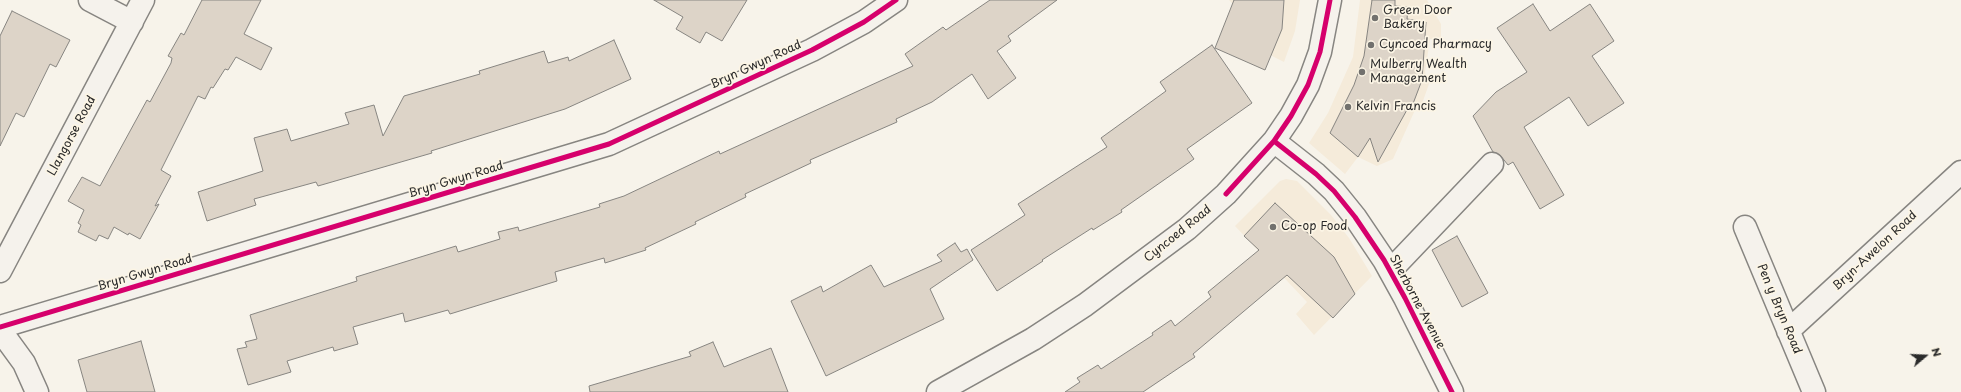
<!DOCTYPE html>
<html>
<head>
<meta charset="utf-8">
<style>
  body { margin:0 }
  #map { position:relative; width:1961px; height:392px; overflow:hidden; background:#f7f3ea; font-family:"Playpen Sans",sans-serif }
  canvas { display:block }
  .north { position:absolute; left:1905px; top:336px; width:40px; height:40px; -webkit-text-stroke:3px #fcf5e5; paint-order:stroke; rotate:71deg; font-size:11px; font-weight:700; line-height:16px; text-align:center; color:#2b2b2b }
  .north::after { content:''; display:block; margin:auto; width:14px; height:18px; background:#2b2b2b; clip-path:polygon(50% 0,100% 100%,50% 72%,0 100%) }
</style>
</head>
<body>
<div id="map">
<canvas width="1961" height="392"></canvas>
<div class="north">N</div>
</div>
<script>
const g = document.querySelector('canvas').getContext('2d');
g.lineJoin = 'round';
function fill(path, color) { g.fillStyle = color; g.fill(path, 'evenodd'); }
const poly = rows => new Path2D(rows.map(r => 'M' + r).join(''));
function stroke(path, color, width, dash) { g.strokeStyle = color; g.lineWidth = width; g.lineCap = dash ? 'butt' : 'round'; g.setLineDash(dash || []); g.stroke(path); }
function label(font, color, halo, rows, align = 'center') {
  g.font = font + ' "Playpen Sans",sans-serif'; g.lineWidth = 3.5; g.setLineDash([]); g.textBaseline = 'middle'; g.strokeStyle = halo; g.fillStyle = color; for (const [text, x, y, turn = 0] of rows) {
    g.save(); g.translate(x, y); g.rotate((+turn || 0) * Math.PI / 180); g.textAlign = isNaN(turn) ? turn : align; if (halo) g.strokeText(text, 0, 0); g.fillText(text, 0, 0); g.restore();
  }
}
const built = poly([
  [1229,0,1300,0,1295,31,1284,62,1250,45,1236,7],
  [1360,0,1427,0,1441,24,1441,40,1430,39,1425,72,1429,84,1419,112,1415,110,1393,159,1377,166,1358,157,1345,174,1309,143,1328,113,1353,57],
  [1286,179,1297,181,1331,215,1349,238,1372,276,1314,335,1296,314,1307,302,1235,226,1280,181]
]);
const building = poly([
  [202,0,261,0,244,34,272,48,261,70,236,57,228,70,225,69,213,88,211,87,205,99,198,96,161,170,171,176,155,206,159,204,140,239,129,233,128,235,114,227,108,239,99,235,96,241,78,232,81,225,78,223,84,210,68,201,82,177,100,186,147,100,150,102,171,63,172,58,168,56,181,33,184,35,202,0],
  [654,0,747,0,722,41,706,32,700,43,676,29,683,17,654,0],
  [990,0,1057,0,1008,36,1011,41,997,51,1016,78,988,99,972,74,932,102,896,119,897,122,810,160,811,163,745,194,746,197,695,222,696,224,645,248,646,250,605,263,604,258,555,272,557,281,450,314,448,310,405,322,403,313,353,327,358,344,334,351,333,347,287,361,291,372,248,385,237,349,247,347,245,342,257,339,250,315,357,281,356,277,456,246,458,252,500,239,498,232,518,227,519,231,600,207,599,204,624,196,719,151,720,154,913,66,905,54,943,27,946,30,990,0],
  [1234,0,1284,0,1282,29,1265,70,1215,48,1234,0],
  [1372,0,1395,0,1395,6,1408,7,1407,19,1426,22,1422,80,1411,109,1408,108,1378,162,1370,138,1358,157,1330,133,1354,85,1364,56,1372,0],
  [1533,4,1550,31,1590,4,1614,41,1592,56,1624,103,1588,126,1569,97,1524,127,1564,195,1540,209,1513,162,1508,165,1500,155,1493,152,1473,116,1496,92,1527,72,1497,28,1533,4],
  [12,11,70,40,56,67,50,64,24,117,16,113,0,146,0,36,12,11],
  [614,40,631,79,565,109,431,151,432,153,318,186,316,182,254,199,256,205,207,221,198,192,263,171,254,138,287,129,291,141,349,124,345,113,374,105,383,136,404,96,480,74,479,71,544,51,548,63,568,57,569,61,614,40],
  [1212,45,1252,103,1187,149,1194,159,1121,210,1122,212,1093,230,1092,228,1042,260,1043,261,997,291,971,250,1025,215,1018,204,1107,147,1101,138,1166,91,1160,82,1212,45],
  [1275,203,1334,257,1355,294,1333,318,1287,275,1193,354,1195,357,1143,392,1065,392,1080,382,1077,378,1098,365,1101,369,1153,335,1152,333,1171,320,1175,326,1211,297,1208,292,1259,250,1244,236,1275,203],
  [1457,236,1488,293,1462,307,1432,250,1457,236],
  [955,243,961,252,967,249,973,260,930,289,944,319,826,376,791,301,821,286,823,292,871,265,884,287,942,261,937,255,955,243],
  [141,341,155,392,87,392,78,360,141,341],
  [713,342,724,367,771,348,788,392,590,392,589,386,691,356,689,352,713,342]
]);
const minor = poly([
  [90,0,132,22],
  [1274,141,1316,174,1334,191,1355,217,1384,260,1405,298,1452,392],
  [1745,227,1814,392],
  [0,271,143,0],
  [1390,271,1492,164],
  [0,327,609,144,812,50,864,22,896,0],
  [0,330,24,363,37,392],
  [1788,331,1961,172],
  [938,392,1033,339,1085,305,1187,229,1226,194,1274,141,1291,116,1308,85,1320,52,1330,0]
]);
const cycleway = poly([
  [1274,141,1316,174,1334,191,1355,217,1384,260,1405,298,1452,392],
  [1226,194,1274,141,1291,116,1308,85,1320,52,1330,0],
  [0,327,609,144,812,50,864,22,896,0]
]);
const markers = [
  [1375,18,4,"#72716e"],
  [1371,45,4,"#72716e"],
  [1362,72,4,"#72716e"],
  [1348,107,4,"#72716e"],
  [1273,227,4,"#72716e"]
];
const poiNames = [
  ["Green Door",1383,11],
  ["Bakery",1383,25],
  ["Cyncoed Pharmacy",1379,45],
  ["Mulberry Wealth",1370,65],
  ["Management",1370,79],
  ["Kelvin Francis",1356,107],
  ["Co-op Food",1281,227]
];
const streetNames = [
  ["Bryn Gwyn Road",756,65,-25],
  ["Llangorse Road",72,136,-62],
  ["Bryn Gwyn Road",456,180,-17],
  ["Cyncoed Road",1178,234,-39],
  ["Bryn-Awelon Road",1875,251,-43],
  ["Bryn Gwyn Road",145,273,-17],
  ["Sherborne Avenue",1417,302,62],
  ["Pen y Bryn Road",1779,309,67]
];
fill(built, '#f5ebda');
fill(building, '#ddd4c8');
stroke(building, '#878581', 1);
stroke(minor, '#878581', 25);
stroke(minor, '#f5f2ec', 22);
stroke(cycleway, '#d6006c', 5);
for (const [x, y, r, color] of markers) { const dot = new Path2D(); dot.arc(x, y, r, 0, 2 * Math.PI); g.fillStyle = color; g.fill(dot); stroke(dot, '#fcf5e5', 1.5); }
label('12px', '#2b2b2b', '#fcf5e5', poiNames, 'left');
label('12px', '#2b2b2b', '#fcf5e5', streetNames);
</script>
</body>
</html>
